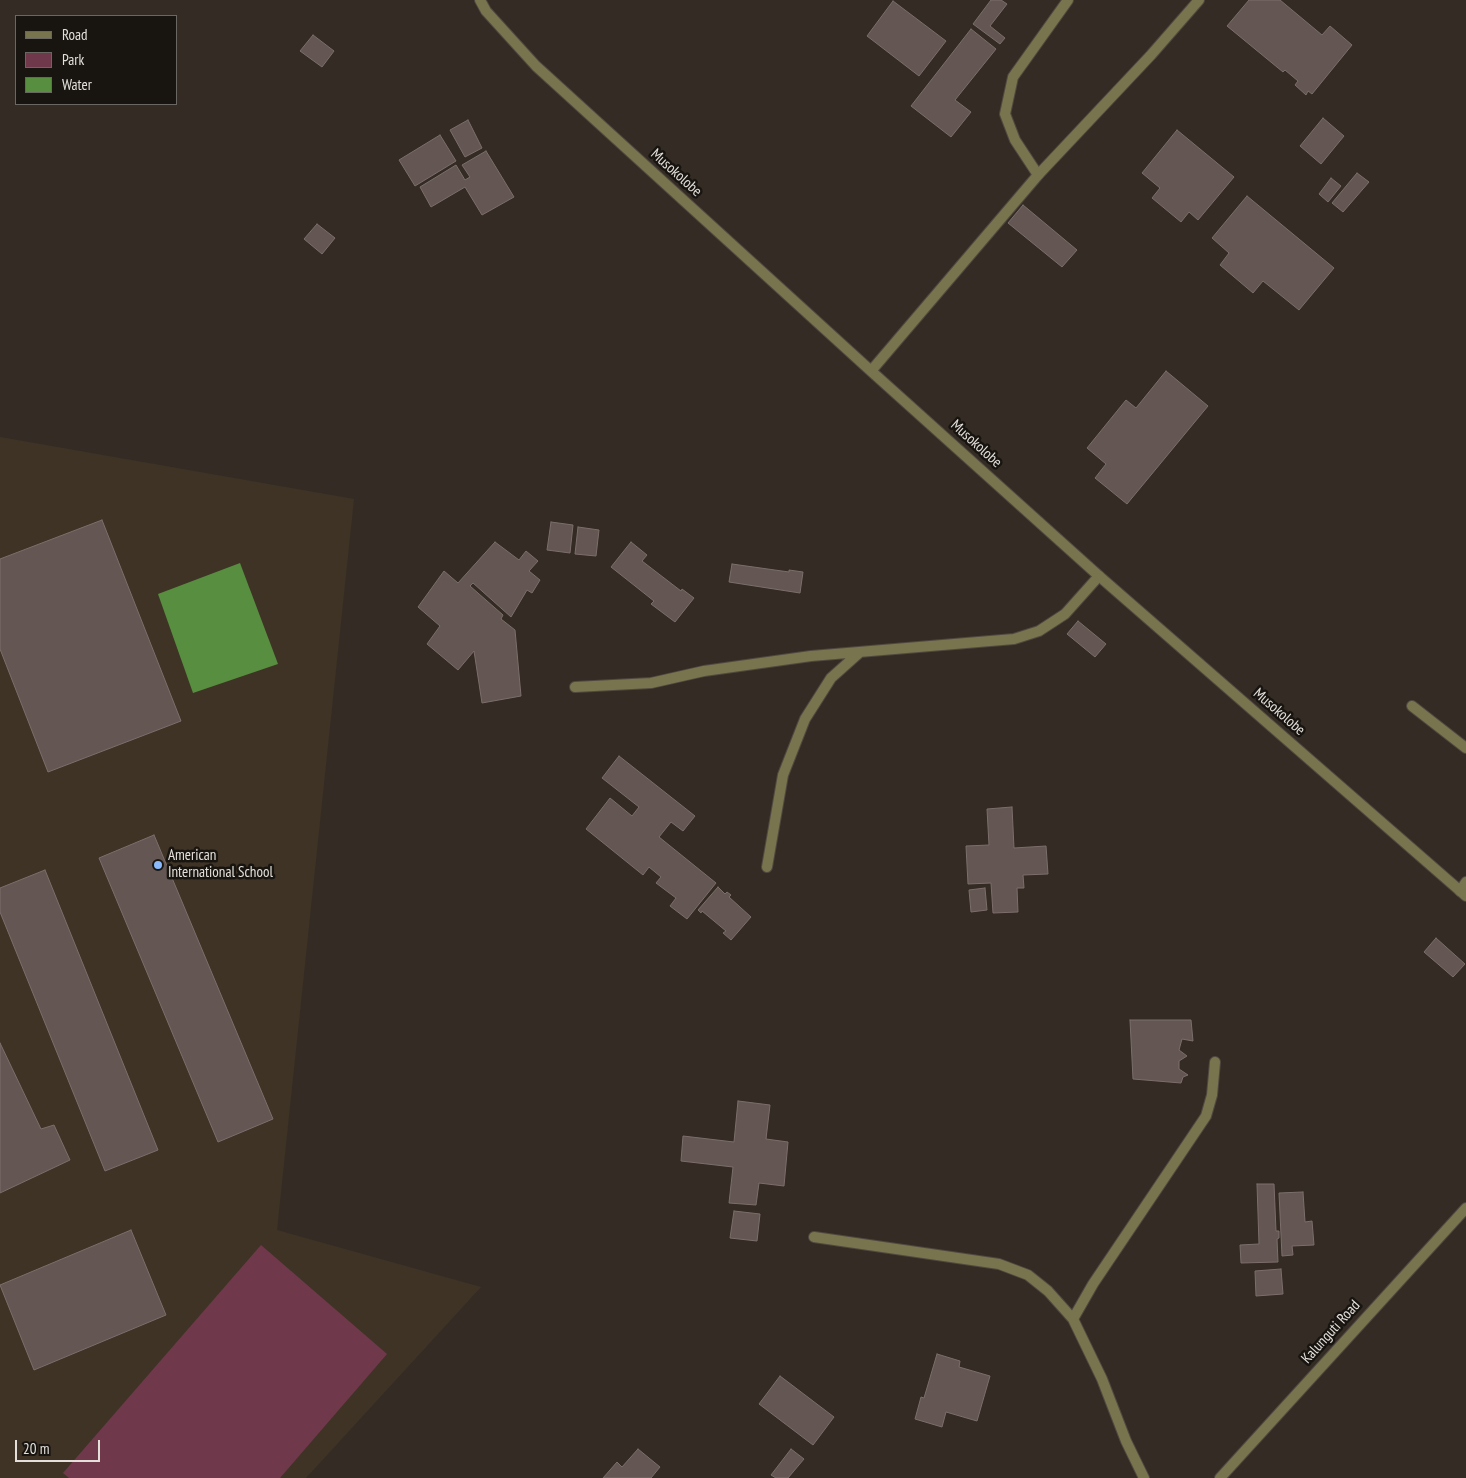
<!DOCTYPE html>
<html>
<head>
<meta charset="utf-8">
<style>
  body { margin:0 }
  #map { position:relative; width:1466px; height:1478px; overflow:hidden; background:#342c24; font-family:"PT Sans Narrow",sans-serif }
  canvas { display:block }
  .legend { position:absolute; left:15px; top:15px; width:162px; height:90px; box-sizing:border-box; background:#181511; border:1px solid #6a6661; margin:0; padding:6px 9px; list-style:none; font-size:15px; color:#e4dfda }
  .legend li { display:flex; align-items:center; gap:10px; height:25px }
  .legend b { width:25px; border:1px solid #6a6661 }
  .scale { position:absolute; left:15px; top:1440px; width:85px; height:22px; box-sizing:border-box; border:2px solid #e4dfda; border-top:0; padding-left:6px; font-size:15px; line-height:18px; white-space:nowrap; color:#e4dfda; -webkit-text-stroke:4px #181511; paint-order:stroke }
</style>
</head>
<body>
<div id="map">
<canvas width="1466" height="1478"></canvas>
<ul class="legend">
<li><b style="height:6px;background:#78744e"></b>Road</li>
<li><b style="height:14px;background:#70384b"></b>Park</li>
<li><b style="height:14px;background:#588e40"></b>Water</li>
</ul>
<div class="scale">20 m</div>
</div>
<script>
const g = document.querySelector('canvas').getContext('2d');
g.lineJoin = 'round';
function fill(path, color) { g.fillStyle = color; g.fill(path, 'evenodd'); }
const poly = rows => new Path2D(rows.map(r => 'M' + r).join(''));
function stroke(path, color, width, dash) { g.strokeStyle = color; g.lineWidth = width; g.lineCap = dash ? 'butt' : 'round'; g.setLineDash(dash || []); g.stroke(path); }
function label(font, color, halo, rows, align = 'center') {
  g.font = font + ' "PT Sans Narrow",sans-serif'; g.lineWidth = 5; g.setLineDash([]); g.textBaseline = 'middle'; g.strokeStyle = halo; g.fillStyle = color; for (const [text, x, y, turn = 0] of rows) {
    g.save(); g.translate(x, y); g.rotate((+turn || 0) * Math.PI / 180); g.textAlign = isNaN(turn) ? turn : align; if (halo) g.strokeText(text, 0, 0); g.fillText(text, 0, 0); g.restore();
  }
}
const built = poly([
  [0,437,354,499,277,1230,481,1287,306,1478,0,1478]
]);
const green = poly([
  [261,1245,387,1354,280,1478,69,1478,63,1473]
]);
const water = poly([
  [240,563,278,664,193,693,158,594]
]);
const building = poly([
  [991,0,1001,0,1007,4,990,26,1005,38,1000,44,973,24,991,0],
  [1249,0,1280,0,1322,35,1330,26,1352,45,1312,94,1308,91,1306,95,1295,85,1298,81,1285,70,1283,72,1227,26,1249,0],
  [893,1,946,41,919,76,867,36,893,1],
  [971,29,996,49,955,100,971,112,951,137,911,106,971,29],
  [313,35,334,51,322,67,300,51,313,35],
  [1323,118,1344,136,1321,164,1300,146,1323,118],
  [468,120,482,148,465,157,450,130,468,120],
  [1177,130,1234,177,1198,220,1189,212,1181,222,1152,198,1160,188,1142,173,1177,130],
  [440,135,456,161,415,186,399,160,440,135],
  [486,151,514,197,482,215,465,187,431,207,420,187,456,165,465,180,470,177,462,165,486,151],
  [1357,173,1369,182,1343,212,1332,203,1357,173],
  [1331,178,1341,186,1328,202,1319,194,1331,178],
  [1247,196,1334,268,1299,310,1263,281,1253,293,1220,265,1229,253,1212,238,1247,196],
  [1023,205,1077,250,1062,267,1008,223,1023,205],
  [317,224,335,238,322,254,304,239,317,224],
  [1166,371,1208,406,1127,504,1095,478,1106,464,1087,448,1126,400,1136,408,1166,371],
  [102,520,181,721,48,772,0,649,0,559,102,520],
  [551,522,573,525,570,553,547,550,551,522],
  [578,527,599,530,596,556,575,554,578,527],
  [495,542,519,560,526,551,538,561,529,571,540,580,532,593,527,590,511,617,473,583,470,586,503,615,501,619,515,630,521,696,482,703,474,651,458,670,427,644,440,626,418,607,444,571,458,583,495,542],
  [631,542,647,555,642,561,681,591,682,589,694,598,675,622,651,604,654,601,611,567,631,542],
  [732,564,789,572,789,570,803,572,800,593,729,582,732,564],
  [1078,621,1106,644,1095,657,1067,634,1078,621],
  [619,756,695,816,683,831,671,822,659,837,716,883,687,919,670,906,676,898,656,883,661,877,649,867,643,875,586,829,610,798,632,816,639,807,602,778,619,756],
  [1012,807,1014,848,1046,846,1048,874,1023,875,1024,888,1017,888,1018,912,993,913,991,883,968,884,966,846,989,845,987,809,1012,807],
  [154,835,273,1119,218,1142,99,858,154,835],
  [45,870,158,1150,105,1171,0,912,0,888,45,870],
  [718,887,725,894,727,892,731,895,729,897,751,917,731,940,723,933,726,931,702,911,701,913,698,910,718,887],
  [985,888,987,910,971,912,969,890,985,888],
  [1436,938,1465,964,1453,977,1424,952,1436,938],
  [1130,1020,1191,1020,1193,1041,1182,1039,1179,1050,1187,1056,1179,1061,1179,1069,1188,1075,1183,1077,1181,1083,1133,1079,1130,1020],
  [0,1043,41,1129,54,1125,70,1160,0,1193,0,1043],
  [738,1101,770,1105,766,1139,788,1142,784,1186,759,1183,756,1205,729,1203,733,1167,681,1161,683,1136,734,1142,738,1101],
  [1257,1184,1274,1184,1276,1231,1279,1231,1279,1238,1277,1239,1278,1262,1241,1263,1240,1245,1259,1244,1257,1184],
  [1303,1192,1305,1222,1312,1221,1314,1245,1292,1246,1293,1255,1282,1256,1279,1193,1303,1192],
  [734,1211,760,1214,757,1241,730,1238,734,1211],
  [131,1230,166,1315,34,1370,0,1285,131,1230],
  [1281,1269,1283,1294,1256,1296,1255,1271,1281,1269],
  [937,1354,960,1361,959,1367,990,1376,977,1421,946,1412,942,1427,915,1419,921,1397,924,1398,937,1354],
  [780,1376,834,1417,813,1445,759,1404,780,1376],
  [638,1449,660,1467,651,1478,603,1478,617,1462,622,1467,638,1449],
  [791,1449,804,1459,788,1478,776,1478,771,1475,791,1449]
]);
const lane = poly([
  [1038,175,1015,140,1005,114,1013,77,1068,0],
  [575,687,651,683,704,671,811,656,1014,639,1039,631,1065,614,1099,576],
  [1412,706,1466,748],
  [767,867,783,775,805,719,831,678,859,653],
  [1460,891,1466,882],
  [814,1237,999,1264,1028,1275,1048,1291,1073,1319,1102,1379,1126,1441,1144,1478],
  [1073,1319,1093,1284,1206,1116,1212,1095,1215,1062]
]);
const street = poly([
  [480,0,486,11,536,66,871,371,1099,576,1466,896],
  [871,371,1038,175,1151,55,1199,0],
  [1220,1478,1466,1208]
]);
const markers = [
  [158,865,5,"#8abafc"]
];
const streetNames = [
  ["Musokolobe",676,173,42],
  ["Musokolobe",976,444,42],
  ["Musokolobe",1279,712,41],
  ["Kalunguti Road",1331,1332,-48]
];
const poiNames = [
  ["American",168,856],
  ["International School",168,873]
];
fill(built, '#3f3326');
fill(green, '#70384b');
fill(water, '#588e40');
fill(building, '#645753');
stroke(building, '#7c6e6b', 1);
stroke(lane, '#504941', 12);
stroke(street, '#504941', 12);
stroke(lane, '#78744e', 10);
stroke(street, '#78744e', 10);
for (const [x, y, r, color] of markers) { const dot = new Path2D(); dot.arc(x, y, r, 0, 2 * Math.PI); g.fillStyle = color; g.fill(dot); stroke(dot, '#181511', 2); }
label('15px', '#e4dfda', '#181511', streetNames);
label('15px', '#e4dfda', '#181511', poiNames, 'left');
</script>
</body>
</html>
